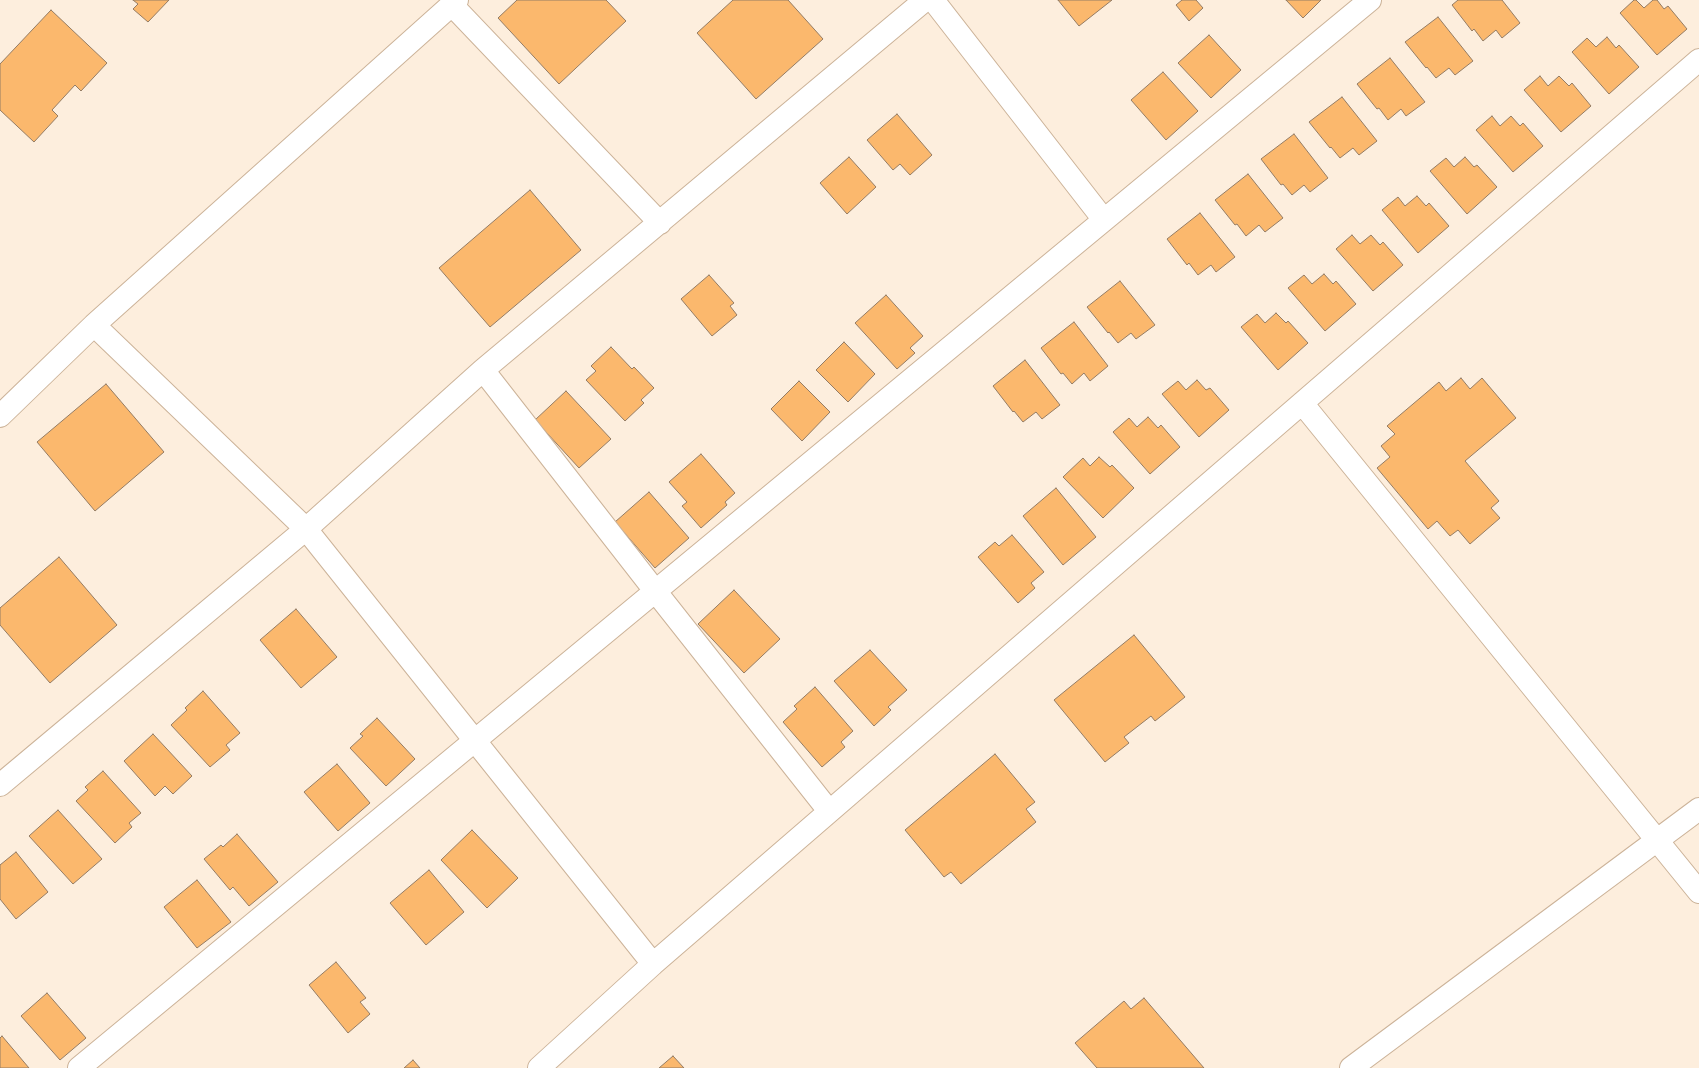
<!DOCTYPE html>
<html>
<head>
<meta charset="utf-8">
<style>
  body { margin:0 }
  canvas { display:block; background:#fdeedd }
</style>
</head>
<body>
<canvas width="1699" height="1068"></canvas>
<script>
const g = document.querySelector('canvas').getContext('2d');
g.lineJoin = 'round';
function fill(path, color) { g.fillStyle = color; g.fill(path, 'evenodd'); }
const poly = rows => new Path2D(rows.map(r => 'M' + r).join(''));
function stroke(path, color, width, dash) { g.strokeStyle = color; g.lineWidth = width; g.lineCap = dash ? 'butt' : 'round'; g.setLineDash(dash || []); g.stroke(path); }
const building = poly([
  [133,0,169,0,148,22,133,9,138,4,133,0],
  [517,0,606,0,626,21,559,84,498,18,517,0],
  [733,0,788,0,823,39,756,99,697,33,733,0],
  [1058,0,1112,0,1079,26,1058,0],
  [1182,0,1196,0,1203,8,1189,21,1176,5,1182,0],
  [1286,0,1321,0,1303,18,1286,0],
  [1458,0,1502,0,1520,23,1502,38,1496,30,1483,41,1474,29,1472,31,1452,5,1458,0],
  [1634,0,1636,0,1644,8,1653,0,1657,0,1664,9,1668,6,1687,29,1657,55,1620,13,1634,0],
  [51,10,107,63,81,91,75,85,52,110,58,116,34,142,0,110,0,64,51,10],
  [1438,17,1473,61,1455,75,1449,68,1436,78,1427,67,1426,68,1405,42,1438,17],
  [1209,35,1241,70,1211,98,1178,63,1209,35],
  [1607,37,1616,48,1619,45,1639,67,1609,94,1572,52,1587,38,1596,47,1607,37],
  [1390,58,1425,102,1406,116,1401,109,1388,120,1379,108,1377,109,1357,84,1390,58],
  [1163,72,1198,111,1166,140,1131,100,1163,72],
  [1540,76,1548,86,1559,76,1569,86,1572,83,1591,106,1561,132,1524,90,1540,76],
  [1342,97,1377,141,1359,155,1353,148,1340,158,1331,147,1330,148,1309,122,1342,97],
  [897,114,932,155,910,175,900,164,893,170,867,140,897,114],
  [1492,116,1500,126,1511,116,1520,126,1523,123,1543,146,1513,172,1476,130,1492,116],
  [1294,134,1328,178,1310,192,1304,185,1292,195,1283,184,1281,185,1261,159,1294,134],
  [849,157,876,187,847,214,820,183,849,157],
  [1465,157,1474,167,1477,165,1497,187,1467,214,1430,171,1446,158,1454,167,1465,157],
  [1248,174,1283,218,1265,232,1259,225,1246,236,1237,224,1235,225,1215,200,1248,174],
  [530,190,581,250,490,327,439,268,530,190],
  [1417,196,1426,206,1429,203,1449,226,1418,253,1382,210,1398,197,1405,206,1417,196],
  [1200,213,1235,257,1216,272,1211,265,1198,275,1189,263,1187,265,1167,239,1200,213],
  [1352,235,1360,244,1371,235,1380,245,1383,242,1403,265,1373,291,1336,249,1352,235],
  [1324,274,1333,284,1336,281,1356,304,1325,331,1288,288,1304,275,1312,284,1324,274],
  [709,275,734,303,730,306,737,315,712,336,681,299,709,275],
  [1120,281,1155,325,1136,339,1131,333,1118,343,1109,332,1108,333,1087,307,1120,281],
  [886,295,923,336,910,348,915,353,897,369,855,323,886,295],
  [1276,313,1286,323,1288,321,1308,343,1278,370,1241,327,1257,314,1265,323,1276,313],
  [1074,322,1108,366,1090,381,1084,373,1072,384,1063,373,1061,374,1041,348,1074,322],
  [844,342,875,374,848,402,816,370,844,342],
  [611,347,632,369,634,367,654,388,641,400,644,403,625,421,586,380,596,371,591,366,611,347],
  [1025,360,1060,405,1042,419,1036,412,1023,422,1014,411,1013,412,993,386,1025,360],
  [1461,378,1470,389,1482,378,1516,418,1465,461,1499,501,1491,508,1500,518,1470,544,1458,530,1450,536,1437,521,1428,529,1377,468,1390,457,1381,446,1395,434,1387,426,1439,382,1446,391,1461,378],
  [1197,380,1206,390,1210,388,1229,410,1199,437,1162,394,1178,381,1186,390,1197,380],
  [799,381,830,412,802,441,771,409,799,381],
  [106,384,164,452,95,511,37,442,106,384],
  [566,391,611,439,579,468,535,420,566,391],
  [1148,417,1158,428,1161,425,1180,447,1150,474,1113,432,1129,418,1137,427,1148,417],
  [701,454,735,493,725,502,727,505,701,528,682,506,687,502,669,482,701,454],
  [1099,457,1110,467,1112,465,1134,488,1103,518,1063,477,1083,458,1090,466,1099,457],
  [1056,488,1096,537,1063,565,1023,516,1056,488],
  [649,492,689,538,655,568,615,522,649,492],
  [1012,535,1044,572,1031,583,1035,588,1018,603,978,557,995,542,999,546,1012,535],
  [59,557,117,625,50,683,0,625,0,608,59,557],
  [734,590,780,639,744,673,698,624,734,590],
  [296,609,337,657,301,688,260,640,296,609],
  [1134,635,1185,697,1155,721,1151,716,1124,737,1129,743,1105,762,1054,700,1134,635],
  [870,650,907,690,888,707,891,710,874,726,834,681,870,650],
  [815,687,853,731,841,742,845,747,822,767,783,722,797,709,794,706,815,687],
  [203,691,240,733,226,745,230,750,210,767,171,725,187,710,185,708,203,691],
  [377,718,415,759,386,786,350,748,363,736,360,734,377,718],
  [153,734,192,776,173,794,165,786,155,796,124,761,153,734],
  [995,754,1035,802,1026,809,1036,822,961,884,951,872,944,877,905,830,995,754],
  [337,764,370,803,338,831,304,792,337,764],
  [103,771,141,813,129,823,132,827,115,843,76,801,88,790,85,787,103,771],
  [58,810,102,859,73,884,29,836,58,810],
  [472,830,518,878,487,908,441,860,472,830],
  [237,834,278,882,249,906,233,887,230,890,204,859,221,845,223,847,237,834],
  [16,852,48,892,16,919,0,899,0,865,16,852],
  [429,870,464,912,426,945,390,903,429,870],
  [197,880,231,922,197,948,164,907,197,880],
  [336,962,366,998,360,1002,370,1014,348,1033,309,985,336,962],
  [47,993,86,1038,60,1060,21,1016,47,993],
  [1144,998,1204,1068,1097,1068,1075,1043,1124,1001,1131,1009,1144,998],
  [2,1036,29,1068,0,1068,0,1038,2,1036],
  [673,1056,684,1068,659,1068,673,1056],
  [413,1060,420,1068,404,1068,413,1060]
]);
const minor = poly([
  [933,0,1104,220],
  [452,5,660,223],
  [94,325,306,529,653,964],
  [483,370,656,592,829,811],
  [1302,403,1699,892],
  [0,416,94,325,457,0],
  [0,785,306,529,483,370,925,0],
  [79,1068,1370,0],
  [539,1068,653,964,1699,60],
  [1351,1068,1699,809]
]);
fill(building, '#fbb86d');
stroke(building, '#947c64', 1);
stroke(minor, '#ccb399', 24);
stroke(minor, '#fff', 22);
</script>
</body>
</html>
